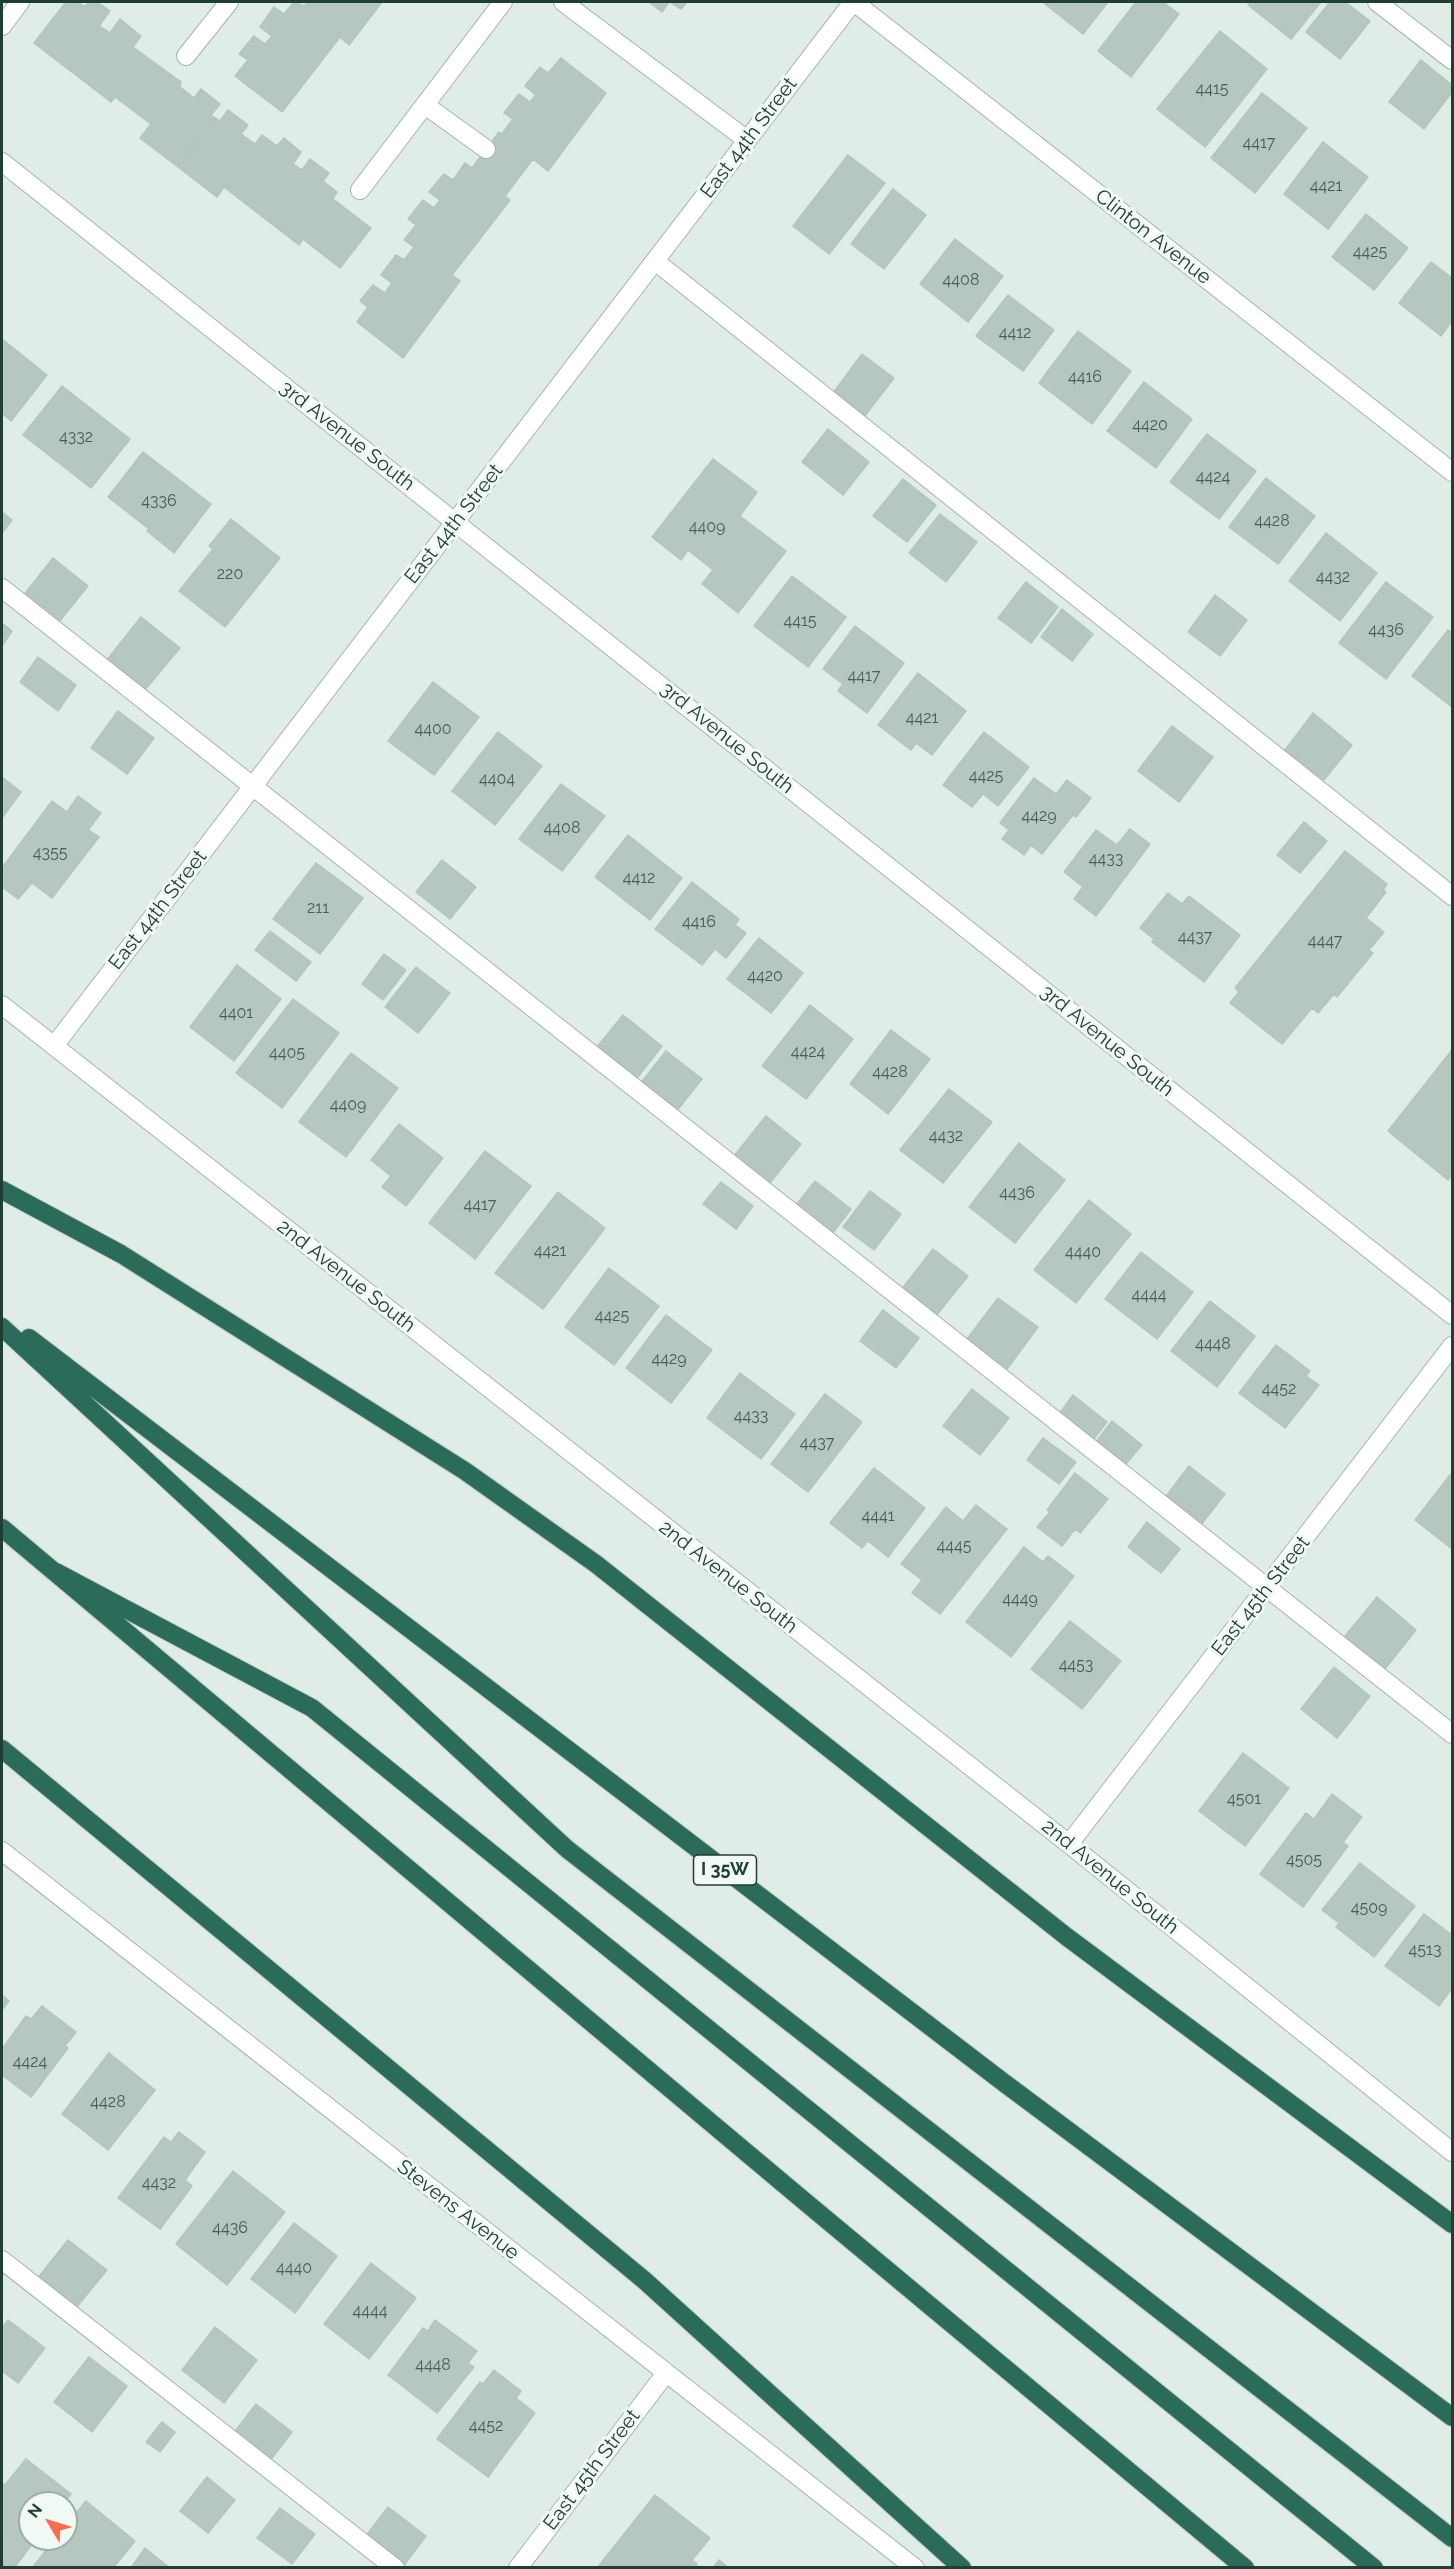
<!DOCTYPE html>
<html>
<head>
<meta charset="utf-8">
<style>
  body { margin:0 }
  #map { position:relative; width:1454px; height:2569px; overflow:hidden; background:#e0ece6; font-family:Raleway,sans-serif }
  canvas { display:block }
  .frame { position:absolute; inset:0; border:3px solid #203e33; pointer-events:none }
  .north { position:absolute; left:18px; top:2491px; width:60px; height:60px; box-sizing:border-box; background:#f1f9f4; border:2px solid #9daea7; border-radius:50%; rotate:308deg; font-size:16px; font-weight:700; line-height:24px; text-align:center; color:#203e33 }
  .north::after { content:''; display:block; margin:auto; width:21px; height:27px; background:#fb6d50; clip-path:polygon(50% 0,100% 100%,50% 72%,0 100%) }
</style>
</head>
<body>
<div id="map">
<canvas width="1454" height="2569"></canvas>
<div class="frame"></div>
<div class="north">N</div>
</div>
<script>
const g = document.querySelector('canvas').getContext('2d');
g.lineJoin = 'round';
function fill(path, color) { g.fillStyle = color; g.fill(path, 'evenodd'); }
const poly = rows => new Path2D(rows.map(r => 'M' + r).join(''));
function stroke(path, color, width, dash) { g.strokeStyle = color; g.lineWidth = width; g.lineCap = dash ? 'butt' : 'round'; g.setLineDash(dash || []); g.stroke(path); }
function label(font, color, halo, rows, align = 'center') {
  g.font = font + ' Raleway,sans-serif'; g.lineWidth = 6; g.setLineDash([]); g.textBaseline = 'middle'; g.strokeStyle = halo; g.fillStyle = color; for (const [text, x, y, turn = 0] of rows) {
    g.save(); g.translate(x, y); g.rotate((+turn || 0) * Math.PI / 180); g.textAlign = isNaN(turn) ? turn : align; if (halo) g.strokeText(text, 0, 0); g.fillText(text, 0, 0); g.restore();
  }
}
const building = poly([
  [66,2,77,2,85,7,89,2,97,2,110,11,99,26,110,33,120,19,141,36,133,47,181,82,180,87,194,98,201,89,220,104,211,115,215,118,178,167,140,138,151,124,115,97,111,102,34,43,66,2],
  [294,2,304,6,308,2,382,2,349,45,340,37,282,112,235,76,248,60,239,54,254,36,265,44,272,36,260,27,274,7,284,14,294,2],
  [649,2,669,2,662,12,649,2],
  [670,2,687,2,681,9,670,2],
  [1047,2,1108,2,1083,34,1045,4,1047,2],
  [1136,2,1163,2,1179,14,1131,77,1098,51,1136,2],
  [1251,2,1321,2,1291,39,1248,5,1251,2],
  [1330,2,1345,2,1370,21,1340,59,1306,32,1330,2],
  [1220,31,1267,69,1205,147,1157,109,1220,31],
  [561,58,606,93,548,171,533,159,505,196,510,200,452,275,460,281,403,358,357,322,368,307,360,301,373,285,385,293,392,283,381,275,396,255,404,260,414,247,404,240,416,225,408,219,423,200,434,208,440,200,429,192,433,187,444,174,453,180,465,163,472,168,499,132,502,134,513,119,504,113,519,94,530,102,536,95,525,86,528,82,540,67,548,73,561,58],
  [1421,60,1452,85,1452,92,1424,129,1389,102,1421,60],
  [1262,93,1307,128,1255,193,1211,158,1262,93],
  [228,110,248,125,241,134,255,144,262,135,277,146,284,138,301,152,293,164,302,170,310,159,329,173,323,181,337,192,333,199,371,228,340,268,303,239,299,245,224,187,217,197,178,167,215,118,220,121,228,110],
  [1323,142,1368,177,1328,229,1284,194,1323,142],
  [848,155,885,183,829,254,793,226,848,155],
  [893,189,926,215,884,269,851,244,893,189],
  [1366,214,1408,248,1374,290,1332,257,1366,214],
  [955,239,1003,276,968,322,920,284,955,239],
  [1431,262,1452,278,1452,321,1441,336,1399,303,1431,262],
  [1008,295,1054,330,1023,371,976,336,1008,295],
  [1078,331,1131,371,1092,424,1039,383,1078,331],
  [2,339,47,375,11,421,2,413,2,339],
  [862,354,894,378,864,417,833,393,862,354],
  [1144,382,1192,419,1156,468,1107,431,1144,382],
  [62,386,130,439,91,488,23,435,62,386],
  [828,429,869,462,843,495,802,462,828,429],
  [1207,434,1256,471,1219,519,1170,482,1207,434],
  [143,452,211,504,174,553,147,531,149,529,108,497,143,452],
  [713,459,757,492,740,516,786,551,738,613,702,584,713,570,688,550,681,560,652,537,713,459],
  [1266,478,1315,516,1278,564,1229,527,1266,478],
  [903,479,936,505,907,542,873,516,903,479],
  [2,512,12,520,2,533,2,512],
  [940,514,977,542,946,582,909,553,940,514],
  [231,519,280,558,225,627,179,591,213,549,209,546,231,519],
  [1326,533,1377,573,1340,621,1289,581,1326,533],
  [53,558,88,586,58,623,23,596,53,558],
  [792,576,846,617,808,667,754,626,792,576],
  [1026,582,1058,607,1031,643,998,618,1026,582],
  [1386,582,1433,617,1386,679,1339,643,1386,582],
  [1215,595,1247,620,1220,656,1188,632,1215,595],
  [1062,609,1093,634,1072,661,1041,637,1062,609],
  [141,617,180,648,144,691,106,661,141,617],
  [2,623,12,631,2,646,2,623],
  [855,626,904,663,867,713,838,691,843,684,823,669,855,626],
  [1448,630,1452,633,1452,707,1412,676,1448,630],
  [38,657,76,685,58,711,20,682,38,657],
  [918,673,966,711,932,755,916,743,911,750,878,725,918,673],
  [433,682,479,717,434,775,388,741,433,682],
  [118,711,154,738,127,774,91,748,118,711],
  [1313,713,1352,745,1324,780,1285,750,1313,713],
  [1172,726,1213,757,1179,802,1138,771,1172,726],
  [498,732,542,766,495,825,452,791,498,732],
  [984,732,1029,767,998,806,983,794,972,807,943,785,984,732],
  [2,777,21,792,2,818,2,777],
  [1034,778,1056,794,1067,780,1091,798,1076,817,1073,815,1042,854,1031,845,1024,855,1002,839,1009,830,1000,823,1034,778],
  [561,784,605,816,562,871,519,839,561,784],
  [78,796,101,813,88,830,99,837,52,898,32,883,18,899,2,887,2,868,52,801,67,812,78,796],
  [1304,822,1327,841,1300,873,1277,855,1304,822],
  [1130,829,1150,844,1096,916,1074,899,1083,887,1064,872,1096,830,1117,845,1130,829],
  [628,835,682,878,650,920,595,877,628,835],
  [1345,851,1387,884,1383,890,1386,892,1366,918,1384,932,1369,950,1373,953,1337,997,1334,994,1318,1013,1312,1008,1282,1044,1230,1003,1239,992,1235,988,1345,851],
  [442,860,476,887,450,919,416,892,442,860],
  [316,863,363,898,320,954,273,919,316,863],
  [692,882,739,919,735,925,746,933,726,958,715,949,702,965,655,929,692,882],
  [1168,893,1182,904,1189,896,1240,935,1204,982,1152,942,1154,939,1140,928,1168,893],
  [270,931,311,962,296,981,255,950,270,931],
  [759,938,803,973,771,1013,727,979,759,938],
  [384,954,406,970,383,1000,362,984,384,954],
  [237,965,281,999,234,1061,190,1027,237,965],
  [416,967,450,993,418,1033,385,1007,416,967],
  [293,999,339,1033,282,1108,236,1073,293,999],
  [810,1005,853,1039,806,1099,762,1066,810,1005],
  [623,1015,662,1046,637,1078,597,1047,623,1015],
  [891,1030,930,1059,888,1114,850,1084,891,1030],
  [1452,1050,1452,1175,1448,1180,1388,1131,1452,1050],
  [666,1051,702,1079,676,1112,640,1084,666,1051],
  [351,1053,398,1088,346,1157,299,1122,351,1053],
  [949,1089,992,1122,943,1183,900,1150,949,1089],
  [766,1116,801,1144,769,1184,734,1156,766,1116],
  [399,1124,443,1158,406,1206,382,1187,391,1176,371,1160,399,1124],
  [1019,1143,1065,1180,1015,1243,969,1207,1019,1143],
  [485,1151,531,1186,475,1259,429,1223,485,1151],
  [815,1181,851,1209,829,1238,793,1209,815,1181],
  [721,1182,753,1206,736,1229,703,1204,721,1182],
  [870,1191,901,1214,874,1250,843,1227,870,1191],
  [558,1192,605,1228,543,1309,495,1273,558,1192],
  [1089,1200,1131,1234,1076,1303,1034,1270,1089,1200],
  [933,1249,968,1276,935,1317,901,1290,933,1249],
  [1141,1252,1193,1292,1157,1339,1105,1299,1141,1252],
  [609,1268,659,1306,614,1365,565,1327,609,1268],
  [998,1298,1038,1327,1007,1369,967,1339,998,1298],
  [1210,1301,1255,1336,1217,1387,1171,1351,1210,1301],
  [883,1310,919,1338,896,1368,860,1341,883,1310],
  [666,1315,712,1350,671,1403,626,1368,666,1315],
  [1276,1345,1310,1371,1306,1376,1319,1385,1285,1428,1239,1393,1276,1345],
  [740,1373,795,1414,761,1459,707,1418,740,1373],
  [972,1389,1009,1418,980,1455,943,1426,972,1389],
  [825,1394,862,1422,808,1492,771,1464,825,1394],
  [1073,1395,1107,1422,1093,1440,1059,1414,1073,1395],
  [1112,1421,1142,1445,1125,1465,1096,1442,1112,1421],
  [1043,1438,1076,1462,1059,1484,1027,1460,1043,1438],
  [1189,1466,1225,1494,1200,1526,1164,1499,1189,1466],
  [874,1468,925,1508,888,1557,868,1541,862,1548,830,1523,874,1468],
  [1075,1473,1108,1499,1080,1533,1075,1529,1062,1546,1037,1527,1050,1512,1047,1510,1075,1473],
  [1450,1475,1452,1477,1452,1549,1415,1520,1450,1475],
  [976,1505,1007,1529,940,1614,912,1593,922,1580,901,1564,946,1507,963,1521,976,1505],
  [1147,1522,1180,1549,1161,1573,1128,1547,1147,1522],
  [1024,1547,1043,1562,1048,1556,1074,1576,1011,1657,966,1622,1024,1547],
  [1377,1597,1416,1630,1381,1674,1341,1641,1377,1597],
  [1070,1621,1121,1661,1082,1709,1031,1669,1070,1621],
  [1334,1667,1370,1696,1337,1738,1301,1709,1334,1667],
  [1243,1753,1289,1788,1245,1846,1199,1811,1243,1753],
  [1332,1794,1362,1817,1343,1842,1348,1846,1303,1907,1260,1874,1306,1813,1314,1819,1332,1794],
  [1360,1863,1415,1906,1374,1957,1336,1927,1339,1923,1322,1910,1360,1863],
  [1424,1914,1452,1935,1452,1988,1439,2006,1385,1966,1424,1914],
  [2,1995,9,2001,2,2010,2,1995],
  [42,2006,76,2032,65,2046,68,2048,31,2097,2,2075,2,2049,26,2016,31,2019,42,2006],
  [109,2053,155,2090,108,2150,62,2114,109,2053],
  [179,2132,205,2152,185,2180,192,2186,160,2229,118,2198,164,2137,171,2142,179,2132],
  [233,2171,285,2212,227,2285,176,2244,233,2171],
  [294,2223,337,2256,295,2313,251,2279,294,2223],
  [68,2240,107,2270,75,2309,37,2279,68,2240],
  [371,2263,416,2298,369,2359,324,2324,371,2263],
  [8,2320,45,2348,18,2383,2,2371,2,2328,8,2320],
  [435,2320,477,2351,468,2363,474,2367,437,2413,388,2375,423,2328,428,2331,435,2320],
  [215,2327,257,2360,224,2403,182,2370,215,2327],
  [89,2357,127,2386,92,2432,54,2402,89,2357],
  [494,2370,521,2391,516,2398,535,2413,488,2477,437,2439,480,2382,483,2384,494,2370],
  [256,2404,292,2432,269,2462,233,2434,256,2404],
  [162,2422,175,2432,160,2452,146,2442,162,2422],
  [26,2459,71,2494,64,2503,30,2503,30,2539,36,2539,14,2568,3,2568,2,2483,5,2485,26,2459],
  [207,2477,235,2500,208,2533,180,2511,207,2477],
  [655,2495,710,2538,692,2560,697,2564,694,2568,597,2568,655,2495],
  [86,2501,135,2541,113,2568,32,2568,55,2539,66,2539,66,2525,86,2501],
  [388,2507,426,2536,402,2568,362,2541,388,2507],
  [280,2508,315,2534,292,2564,257,2538,280,2508],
  [145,2548,170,2568,131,2568,145,2548],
  [719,2560,729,2568,713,2568,719,2560]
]);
const minor = poly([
  [563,2,747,140],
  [854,2,1452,472],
  [1377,2,1452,60],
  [2,26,20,2],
  [186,56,229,2],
  [425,105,486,149],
  [2,162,1452,1315],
  [360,190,503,2],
  [655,261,1452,896],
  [2,588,1452,1734],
  [2,1005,1069,1844,1452,2152],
  [54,1046,853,2],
  [1069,1844,1452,1346],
  [2,1851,915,2568],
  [2,2260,395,2568],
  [518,2568,666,2373]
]);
const highway = poly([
  [2,1190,121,1254,465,1471,596,1564,1067,1937,1452,2224],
  [2,1327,567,1849,1452,2538],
  [29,1338,1003,2082,1452,2417],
  [2,1528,803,2200,1245,2568],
  [56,1572,312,1708,1374,2568],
  [2,1749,644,2280,962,2568]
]);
const numberNames = [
  ["4415",1212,89],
  ["4417",1259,143],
  ["4421",1326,186],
  ["4425",1370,252],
  ["4408",961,280],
  ["4412",1015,333],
  ["4416",1085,377],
  ["4420",1150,425],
  ["4332",76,437],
  ["4424",1213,477],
  ["4336",159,501],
  ["4428",1272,521],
  ["4409",707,527],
  ["220",230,574],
  ["4432",1333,577],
  ["4415",800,621],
  ["4436",1386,630],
  ["4417",864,676],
  ["4421",922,718],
  ["4400",433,729],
  ["4425",986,776],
  ["4404",497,779],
  ["4429",1039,816],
  ["4408",562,828],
  ["4355",50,853],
  ["4433",1106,859],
  ["4412",639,878],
  ["211",318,908],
  ["4416",699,922],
  ["4437",1195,937],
  ["4447",1325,941],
  ["4420",765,976],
  ["4401",236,1013],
  ["4424",808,1052],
  ["4405",287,1053],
  ["4428",890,1072],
  ["4409",348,1105],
  ["4432",946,1136],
  ["4436",1017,1193],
  ["4417",480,1205],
  ["4421",550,1251],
  ["4440",1083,1252],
  ["4444",1149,1295],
  ["4425",612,1316],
  ["4448",1213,1344],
  ["4429",669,1359],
  ["4452",1279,1389],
  ["4433",751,1416],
  ["4437",817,1443],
  ["4441",878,1516],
  ["4445",954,1546],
  ["4449",1020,1599],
  ["4453",1076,1665],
  ["4501",1244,1799],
  ["4505",1304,1860],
  ["4509",1369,1908],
  ["4513",1425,1950],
  ["4424",30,2062],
  ["4428",108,2102],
  ["4432",159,2183],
  ["4436",230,2228],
  ["4440",294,2268],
  ["4444",370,2311],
  ["4448",433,2365],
  ["4452",486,2426]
];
const shields = [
  [725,1870,63]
];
const shieldNames = [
  ["I 35W",725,1870]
];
const streetNames = [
  ["East 44th Street",749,138,-53],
  ["Clinton Avenue",1153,237,38],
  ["3rd Avenue South",347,436,38],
  ["East 44th Street",454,524,-52],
  ["3rd Avenue South",727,738,39],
  ["East 44th Street",158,910,-52],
  ["3rd Avenue South",1107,1041,39],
  ["2nd Avenue South",346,1276,38],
  ["2nd Avenue South",728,1577,38],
  ["East 45th Street",1261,1596,-52],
  ["2nd Avenue South",1110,1877,39],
  ["Stevens Avenue",458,2210,38],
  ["East 45th Street",592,2470,-53]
];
fill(building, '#b6c7bf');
stroke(building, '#b2c6bd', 1.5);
stroke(minor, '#a3b4ad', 20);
stroke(highway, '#c1c9c6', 20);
stroke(minor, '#fff', 18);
stroke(highway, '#2a6c59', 18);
label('16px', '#466056', null, numberNames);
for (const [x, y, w] of shields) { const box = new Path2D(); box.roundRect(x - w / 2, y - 15, w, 30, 4.5); g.fillStyle = '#f1f9f4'; g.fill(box); stroke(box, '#203e33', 1.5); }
label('bold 18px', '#203e33', null, shieldNames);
label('20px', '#203e33', '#f1f9f4', streetNames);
</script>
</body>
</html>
